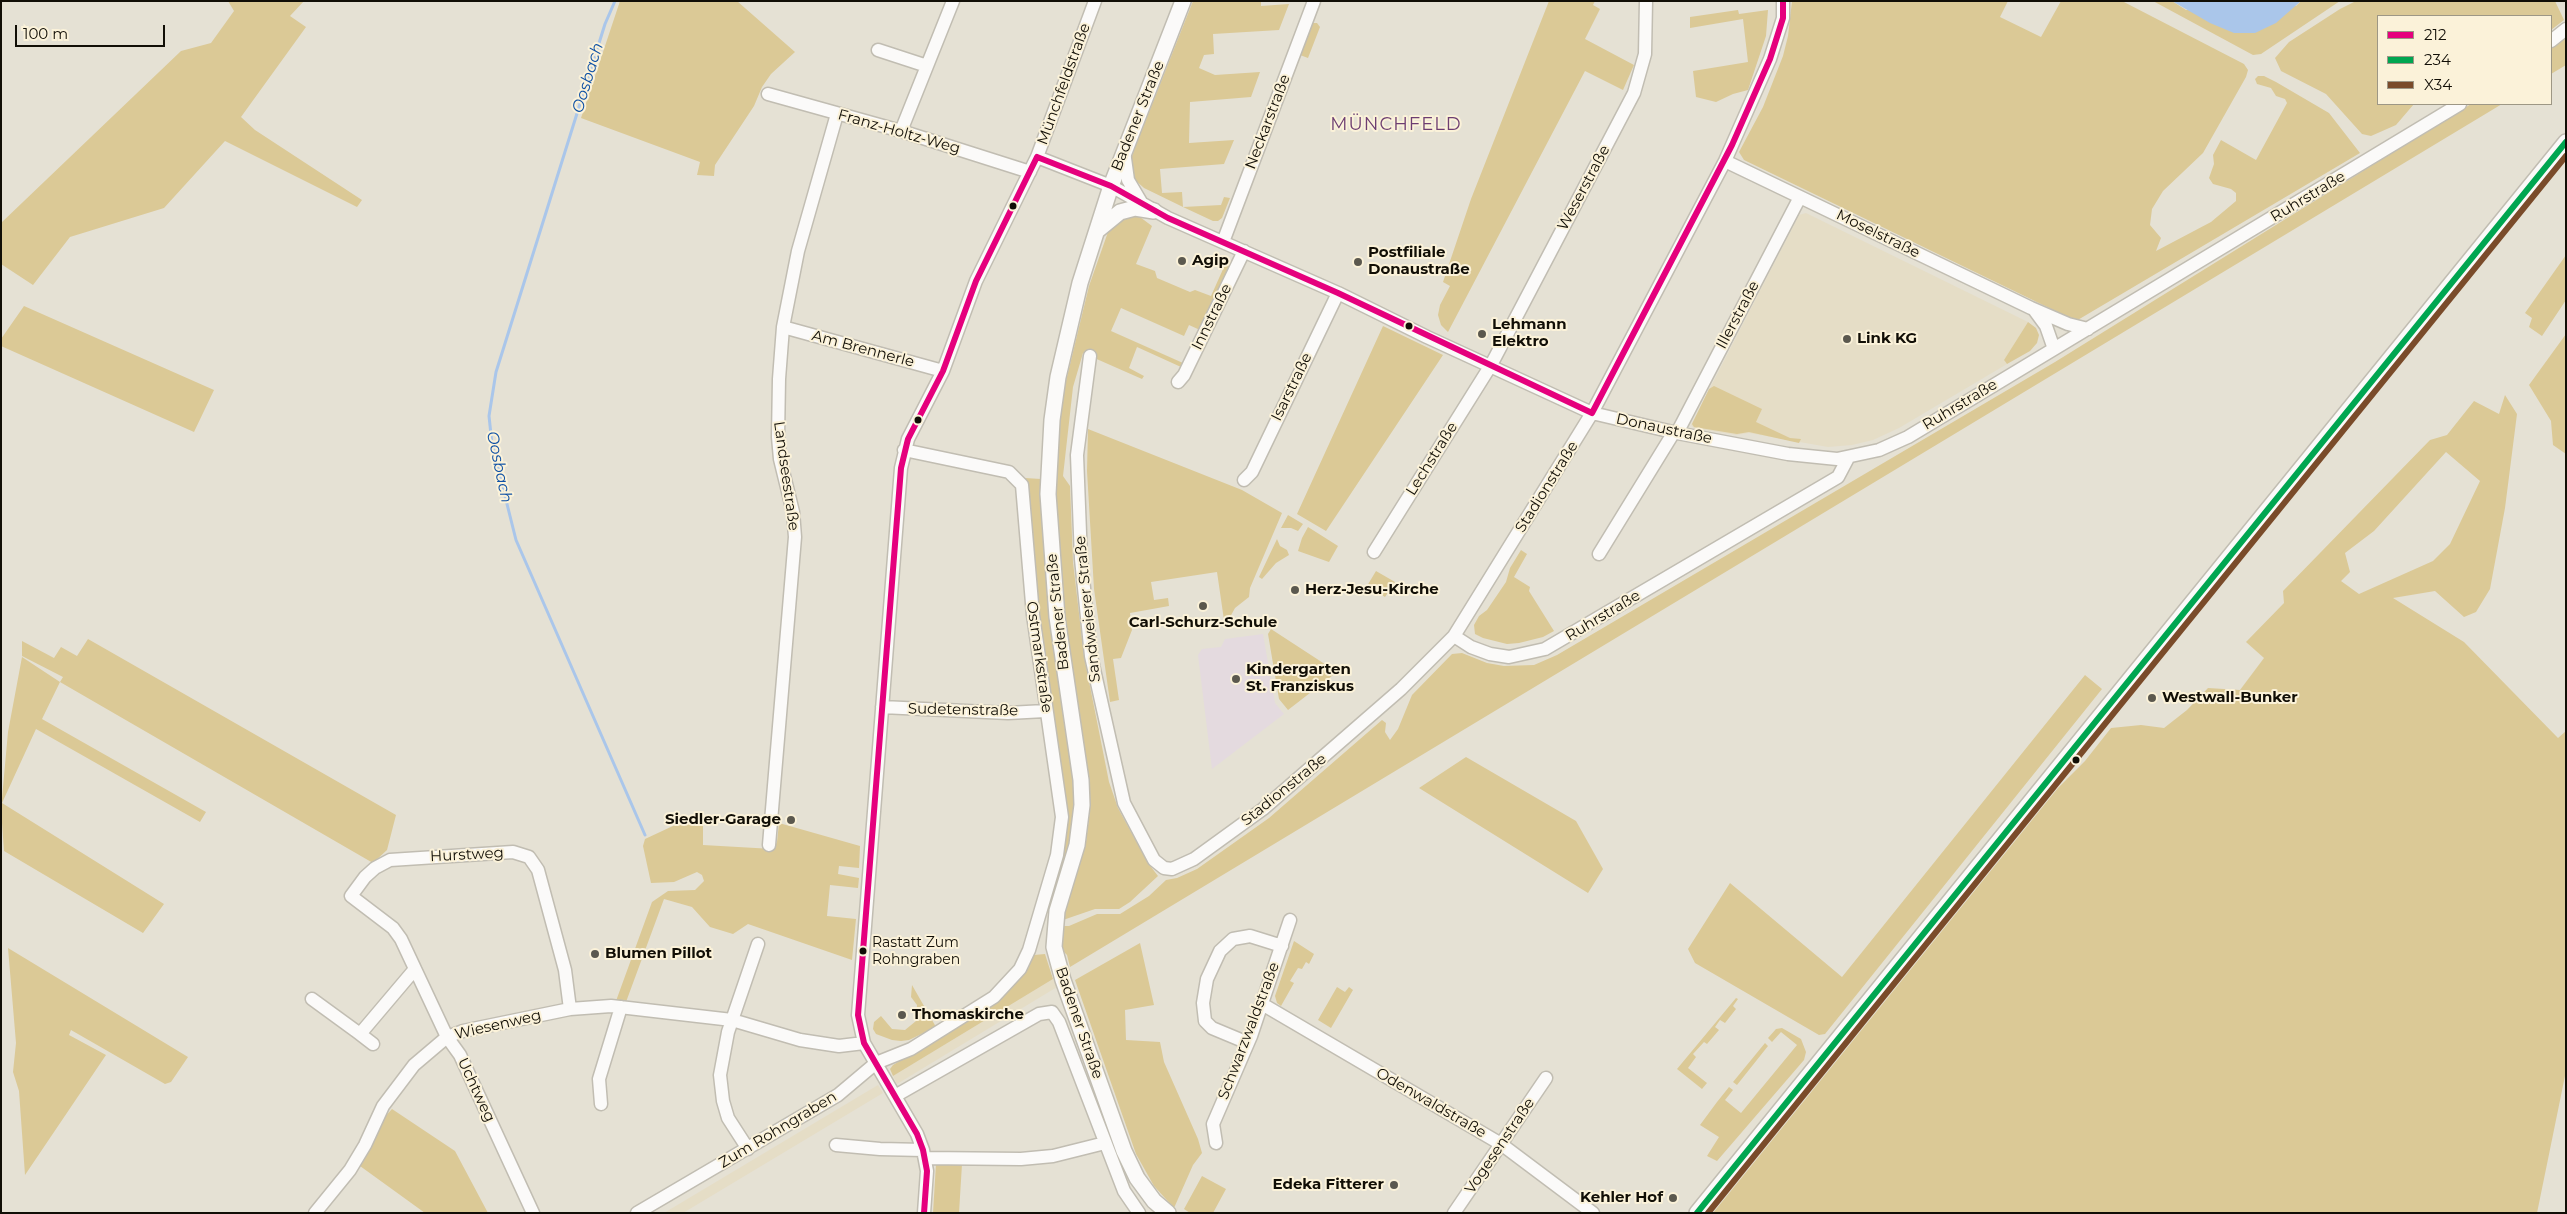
<!DOCTYPE html>
<html>
<head>
<meta charset="utf-8">
<style>
  body { margin:0 }
  #map { position:relative; width:2567px; height:1214px; overflow:hidden; background:#e5e1d4; font-family:Montserrat,sans-serif }
  canvas { display:block }
  .frame { position:absolute; inset:0; border:2px solid #110e06; pointer-events:none }
  .legend { position:absolute; left:2377px; top:15px; width:175px; height:90px; box-sizing:border-box; background:#fbf2d9; border:1px solid #9d9785; margin:0; padding:6px 9px; list-style:none; font-size:15px; color:#110e06 }
  .legend li { display:flex; align-items:center; gap:10px; height:25px }
  .legend b { width:25px; border:1px solid #9d9785 }
  .scale { position:absolute; left:15px; top:25px; width:150px; height:22px; box-sizing:border-box; border:2px solid #110e06; border-top:0; padding-left:6px; font-size:15px; line-height:18px; white-space:nowrap; color:#110e06; -webkit-text-stroke:4px #fbf2d9; paint-order:stroke }
</style>
</head>
<body>
<div id="map">
<canvas width="2567" height="1214"></canvas>
<div class="frame"></div>
<ul class="legend">
<li><b style="height:6px;background:#e5007d"></b>212</li>
<li><b style="height:6px;background:#00a651"></b>234</li>
<li><b style="height:6px;background:#7a4b2a"></b>X34</li>
</ul>
<div class="scale">100 m</div>
</div>
<script>
const g = document.querySelector('canvas').getContext('2d');
g.lineJoin = 'round';
function fill(path, color) { g.fillStyle = color; g.fill(path, 'evenodd'); }
const poly = rows => new Path2D(rows.map(r => 'M' + r).join(''));
function stroke(path, color, width, dash) { g.strokeStyle = color; g.lineWidth = width; g.lineCap = dash ? 'butt' : 'round'; g.setLineDash(dash || []); g.stroke(path); }
function label(font, color, halo, rows, align = 'center') {
  g.font = font + ' Montserrat,sans-serif'; g.lineWidth = 4; g.setLineDash([]); g.textBaseline = 'middle'; g.strokeStyle = halo; g.fillStyle = color; for (const [text, x, y, turn = 0] of rows) {
    g.save(); g.translate(x, y); g.rotate((+turn || 0) * Math.PI / 180); g.textAlign = isNaN(turn) ? turn : align; if (halo) g.strokeText(text, 0, 0); g.fillText(text, 0, 0); g.restore();
  }
}
const built = poly([
  [1806,213,2028,322,2004,360,2007,364,1899,428,1873,440,1852,445,1828,447,1749,433,1736,435,1694,428,1691,425,1799,215],
  [1053,979,1057,987,897,1084,893,1076],
  [878,1085,883,1093,683,1213,664,1213]
]);
const education = poly([
  [1263,634,1275,703,1284,714,1212,769,1198,655,1202,649,1221,647,1225,639]
]);
const green = poly([
  [228,1,304,1,290,16,306,27,241,117,255,130,362,200,357,207,225,141,164,208,70,237,33,285,1,264,1,223,181,51,211,43,234,11],
  [620,1,737,1,795,52,771,74,762,87,754,106,715,165,714,176,697,175,700,162,581,118],
  [1193,1,1261,1,1261,6,1289,4,1279,30,1213,34,1214,54,1204,55,1199,68,1215,75,1260,72,1251,97,1190,102,1189,143,1234,140,1224,164,1160,169,1162,193,1182,192,1183,207,1221,205,1224,197,1230,198,1222,218,1218,221,1213,221,1183,207,1144,188,1135,180,1131,169,1131,159,1136,145],
  [1549,1,1595,1,1593,5,1600,9,1585,39,1634,65,1623,90,1585,71,1448,332,1441,325,1438,315,1440,305,1450,286,1443,282,1471,199],
  [1792,1,2008,1,2000,17,2041,37,2061,1,2122,1,2244,64,2248,70,2246,77,2203,153,2163,191,2152,209,2150,225,2161,238,2156,251,2211,222,2236,201,2236,193,2231,189,2213,184,2209,178,2214,164,2213,155,2221,140,2256,160,2287,103,2285,99,2276,96,2271,88,2257,84,2255,79,2258,76,2264,76,2276,82,2329,113,2360,153,2076,321,1744,160,1739,152,1763,107,1783,56,1788,36],
  [2153,1,2172,1,2186,10,2296,6,2301,1,2340,1,2261,54,2253,55],
  [2356,1,2555,1,2564,20,2551,30,2551,16,2378,16,2378,104,2414,104,2396,125,2371,136,2362,134,2326,94,2281,71,2275,58,2289,42,2340,9],
  [1738,10,1739,14,1768,10,1766,36,1748,90,1733,94,1716,102,1696,97,1693,71,1748,62,1743,19,1690,28,1690,17],
  [1313,23,1317,23,1320,27,1308,58,1300,55],
  [2566,36,2566,65,2551,74,2551,49],
  [2471,104,2502,104,1070,967,1067,955,1063,951,1063,926,1069,926,1097,914,1120,914,1149,896,1166,880,1177,878,1197,869,1269,818,1382,720,1386,723,1385,732,1390,740,1398,729,1412,695,1452,654,1462,653,1487,663,1504,666,1534,665,1557,655,2055,362],
  [1133,216,1140,217,1152,226,1136,264,1155,271,1157,278,1190,292,1195,290,1211,296,1228,258,1231,263,1200,330,1189,325,1184,336,1121,308,1111,331,1183,363,1181,367,1137,347,1129,368,1144,376,1142,379,1083,353,1073,387,1063,476,1070,486,1073,562,1084,656,1109,782,1118,808,1148,863,1158,876,1130,902,1119,909,1095,909,1063,920,1086,842,1090,809,1089,783,1062,606,1057,535,1055,478,1058,436,1065,385,1089,286,1108,232,1119,219],
  [2566,255,2566,300,2542,336,2529,327,2532,318,2525,313],
  [24,306,214,390,194,432,1,346,1,339],
  [2028,322,2036,328,2039,335,2037,343,2030,351,2007,364,2004,360],
  [1383,326,1443,355,1326,531,1297,514],
  [2566,334,2566,454,2553,445,2551,421,2529,385],
  [1714,386,1762,409,1756,422,1790,438,1801,439,1799,443,1749,432,1737,434,1694,427,1692,424,1709,389],
  [2505,395,2517,414,2505,508,2490,589,2476,612,2464,617,2435,591,2393,598,2464,642,2558,738,2566,731,2566,1071,2537,1213,1713,1213,2058,788,2085,761,2111,728,2141,725,2164,728,2187,710,2208,688,2240,690,2264,658,2246,642,2284,603,2283,591,2430,440,2447,435,2474,401,2499,414],
  [2446,452,2480,481,2450,544,2433,561,2359,594,2341,581,2350,572,2345,553,2374,531],
  [1088,429,1242,490,1282,513,1250,588,1249,597,1235,608,1229,619,1224,620,1217,572,1151,582,1154,600,1168,598,1169,606,1130,613,1132,630,1121,658,1113,659,1119,700,1110,702,1094,589,1087,471],
  [1025,478,1041,479,1047,595,1075,792,1074,816,1070,841,1049,913,1046,912,1065,841,1068,814,1036,596],
  [1288,515,1303,524,1298,531,1291,528,1281,528],
  [1308,527,1338,546,1329,562,1298,551,1302,538],
  [1277,539,1280,546,1287,550,1289,555,1276,563,1262,579,1259,577],
  [1521,550,1527,554,1514,577,1530,587,1529,591,1554,631,1543,637,1519,643,1507,644,1483,638,1475,634,1474,625,1479,616,1487,610,1506,582,1510,568],
  [1376,571,1395,582,1385,597,1367,586],
  [1271,629,1337,672,1288,710,1279,699,1268,634],
  [88,639,396,815,387,850,373,863,60,682,42,719,206,812,200,822,36,729,2,803,164,904,143,933,4,851,1,809,8,732,22,657,60,682,63,677,22,656,22,641,54,658,61,647,77,656],
  [2085,675,2102,689,1825,1034,1819,1035,1695,963,1688,949,1730,883,1842,977],
  [1466,757,1576,821,1603,869,1588,893,1419,788],
  [703,812,703,845,773,849,777,842,779,823,860,846,859,868,839,866,838,874,859,878,858,888,830,885,827,916,856,919,852,960,748,924,733,934,710,927,692,907,664,899,626,1002,616,1001,652,902,668,891,695,890,704,881,702,875,697,872,674,882,651,883,643,846,645,839],
  [1294,941,1314,954,1309,964,1306,962,1302,969,1298,968,1290,981,1294,983,1281,1006,1277,1003,1275,996],
  [1140,943,1154,1005,1125,1010,1126,1040,1160,1042,1164,1062,1198,1139,1202,1153,1193,1165,1174,1208,1154,1186,1136,1154,1075,980],
  [8,948,188,1057,171,1082,165,1084,71,1030,69,1035,106,1055,25,1175,19,1091,13,1072,16,1043],
  [1045,954,1053,979,893,1076,890,1069,893,1065,1003,997,1028,969,1034,955],
  [912,985,936,1027,909,1040,901,1041,892,1040,876,1034,873,1029,874,1022,881,1016,892,1029,905,1030,916,1021,917,1005,911,997],
  [1337,987,1345,992,1349,987,1353,990,1331,1028,1318,1020],
  [1736,998,1738,999,1733,1006,1736,1009,1725,1023,1720,1020,1715,1027,1719,1030,1707,1044,1704,1042,1693,1054,1696,1057,1688,1068,1707,1083,1702,1089,1677,1069],
  [1782,1028,1801,1039,1806,1052,1804,1060,1717,1161,1707,1156,1719,1137,1700,1125,1717,1102,1729,1087,1733,1090,1725,1100,1741,1113,1797,1045,1781,1032,1772,1042,1768,1038,1776,1029],
  [1765,1043,1768,1046,1737,1085,1733,1082],
  [392,1109,455,1151,488,1213,425,1213,360,1166,380,1122],
  [936,1164,962,1164,959,1213,933,1213],
  [1202,1176,1226,1189,1213,1213,1190,1213,1184,1209]
]);
const water = poly([
  [2172,1,2301,1,2276,23,2255,33,2234,33,2210,23]
]);
const stream = poly([
  [615,1,605,24,502,353,496,372,489,416,492,444,516,540,645,835]
]);
const minor = poly([
  [2551,41,2566,29],
  [878,50,927,66],
  [768,94,901,131,1030,172],
  [901,131,953,1],
  [1124,151,1128,180,1141,202],
  [1037,157,1111,186,1168,218,1338,293,1427,337,1592,413,1677,433,1788,454,1837,459,1879,450,1908,437,2460,104],
  [1725,161,2031,308,2068,324,2088,329],
  [1223,242,1314,1],
  [2035,311,2046,326,2054,349],
  [783,327,943,371],
  [1090,356,1077,455,1081,559,1091,656,1124,803,1154,860,1164,868,1172,869,1194,859,1263,809,1401,689,1454,636,1592,413,1725,161,1770,59,1783,18,1783,1],
  [1178,382,1184,375,1244,251],
  [1677,433,1800,197],
  [1244,480,1252,472,1338,293],
  [1374,552,1491,365,1634,93,1645,54,1646,1],
  [1599,554,1674,432],
  [1454,636,1471,647,1490,654,1509,657,1545,649,1838,477,1848,458],
  [882,707,1008,713,1045,711],
  [769,845,795,537,793,512,780,459,778,437,779,379,783,327,798,251,837,114],
  [312,999,360,1034,415,969],
  [1262,1004,1501,1144,1593,1213],
  [360,1034,373,1044],
  [1248,1043,1212,1028,1205,1021,1203,1003,1207,979,1220,951,1233,939,1250,936,1282,946],
  [895,1096,1039,1014,1052,1012,1059,1022,1124,1191,1139,1213],
  [601,1104,599,1079,621,1007],
  [1216,1143,1213,1124,1251,1036,1290,920],
  [836,1145,880,1149,923,1150],
  [748,1149,728,1118,723,1101,720,1075,728,1032,758,944],
  [925,1158,1021,1159,1053,1156,1105,1143],
  [315,1213,350,1170,365,1145,383,1106,414,1065,447,1037,463,1031,570,1009,611,1006,732,1020,800,1040,839,1046,864,1043],
  [533,1213,460,1055,447,1037,401,939,393,928,351,896,365,877,375,868,390,860,513,852,529,857,538,870,565,970,570,1009],
  [637,1213,838,1095,876,1063,911,1049,994,997,1020,969,1029,950,1057,855,1062,817,1033,615,1022,485,1009,472,904,450],
  [924,1213,927,1171,923,1150,917,1134,864,1043,858,1015,901,468,908,439,943,371,976,281,1037,157,1095,1],
  [1454,1213,1546,1078]
]);
const major = poly([
  [1098,230,1120,212,1135,208,1154,211],
  [1168,1213,1154,1201,1137,1178,1124,1151,1063,980,1054,947,1057,911,1077,845,1082,805,1081,780,1057,617,1048,494,1052,420,1058,377,1080,283,1111,186,1183,1],
  [1697,1213,2566,142]
]);
const bus1 = poly([
  [1037,157,1111,186,1168,218,1338,293,1592,413],
  [1592,413,1732,145,1770,59,1783,18,1783,1],
  [924,1213,927,1171,923,1150,917,1134,864,1043,858,1015,901,468,908,439,943,371,976,281,1037,157]
]);
const bus2 = poly([
  [1697,1213,2566,142]
]);
const bus3 = poly([
  [1708,1213,2566,156]
]);
const markers = [
  [1013,206,4.5,"#110e06"],
  [1182,261,5,"#5b584e"],
  [1358,262,5,"#5b584e"],
  [1409,326,4.5,"#110e06"],
  [1482,334,5,"#5b584e"],
  [1847,339,5,"#5b584e"],
  [918,420,4.5,"#110e06"],
  [1295,590,5,"#5b584e"],
  [1203,606,5,"#5b584e"],
  [1236,679,5,"#5b584e"],
  [2152,698,5,"#5b584e"],
  [2076,760,4.5,"#110e06"],
  [791,820,5,"#5b584e"],
  [863,951,4.5,"#110e06"],
  [595,954,5,"#5b584e"],
  [902,1015,5,"#5b584e"],
  [1394,1185,5,"#5b584e"],
  [1673,1198,5,"#5b584e"]
];
const busNames = [
  ["Rastatt Zum",872,943],
  ["Rohngraben",872,960]
];
const streetNames = [
  ["Münchfeldstraße",1064,84,-70],
  ["Badener Straße",1138,116,-68],
  ["Neckarstraße",1268,122,-69],
  ["Franz-Holtz-Weg",899,132,16],
  ["Weserstraße",1584,188,-62],
  ["Ruhrstraße",2308,197,-31],
  ["Moselstraße",1878,234,26],
  ["Illerstraße",1738,315,-62],
  ["Innstraße",1212,317,-64],
  ["Am Brennerle",863,349,15],
  ["Isarstraße",1292,387,-64],
  ["Ruhrstraße",1960,405,-31],
  ["Donaustraße",1664,429,12],
  ["Lechstraße",1432,459,-58],
  ["Landseestraße",786,476,82],
  ["Stadionstraße",1547,487,-58],
  ["Sandweierer Straße",1088,609,-96],
  ["Badener Straße",1058,612,-96],
  ["Ruhrstraße",1603,616,-31],
  ["Ostmarkstraße",1039,657,82],
  ["Sudetenstraße",963,710,1],
  ["Stadionstraße",1284,790,-39],
  ["Hurstweg",467,855,-3],
  ["Badener Straße",1079,1023,71],
  ["Wiesenweg",498,1025,-13],
  ["Schwarzwaldstraße",1249,1031,-69],
  ["Uchtweg",476,1090,65],
  ["Odenwaldstraße",1431,1103,30],
  ["Zum Rohngraben",778,1130,-31],
  ["Vogesenstraße",1500,1146,-56]
];
const poiNames = [
  ["Postfiliale",1368,253],
  ["Donaustraße",1368,270],
  ["Agip",1192,261],
  ["Lehmann",1492,325],
  ["Elektro",1492,342],
  ["Link KG",1857,339],
  ["Herz-Jesu-Kirche",1305,590],
  ["Carl-Schurz-Schule",1203,623,"center"],
  ["Kindergarten",1246,670],
  ["St. Franziskus",1246,687],
  ["Westwall-Bunker",2162,698],
  ["Siedler-Garage",781,820,"right"],
  ["Blumen Pillot",605,954],
  ["Thomaskirche",912,1015],
  ["Edeka Fitterer",1384,1185,"right"],
  ["Kehler Hof",1663,1198,"right"]
];
const waterNames = [
  ["Oosbach",588,78,-73],
  ["Oosbach",499,467,78]
];
const quarterNames = [
  ["MÜNCHFELD",1396,125]
];
fill(built, '#e5ddc6');
fill(education, '#e4dadf');
fill(green, '#dbc996');
fill(water, '#aac6ea');
stroke(stream, '#aac6ea', 3);
stroke(minor, '#c1bdb2', 15);
stroke(major, '#c1bdb2', 18);
stroke(minor, '#fbfaf9', 12);
stroke(major, '#fbfaf9', 15);
stroke(bus1, '#e5007d', 6);
stroke(bus2, '#00a651', 6);
stroke(bus3, '#7a4b2a', 6);
for (const [x, y, r, color] of markers) { const dot = new Path2D(); dot.arc(x, y, r, 0, 2 * Math.PI); g.fillStyle = color; g.fill(dot); stroke(dot, '#fbf2d9', 2); }
label('14px', '#110e06', '#fbf2d9', busNames, 'left');
label('15px', '#110e06', '#fbf2d9', streetNames);
label('bold 15px', '#110e06', '#fbf2d9', poiNames, 'left');
label('italic 16px', '#0f51a5', '#fbf2d9', waterNames);
g.letterSpacing = '1px';
label('18px', '#6c3d71', '#fbf2d9', quarterNames);
g.letterSpacing = '0px';
</script>
</body>
</html>
